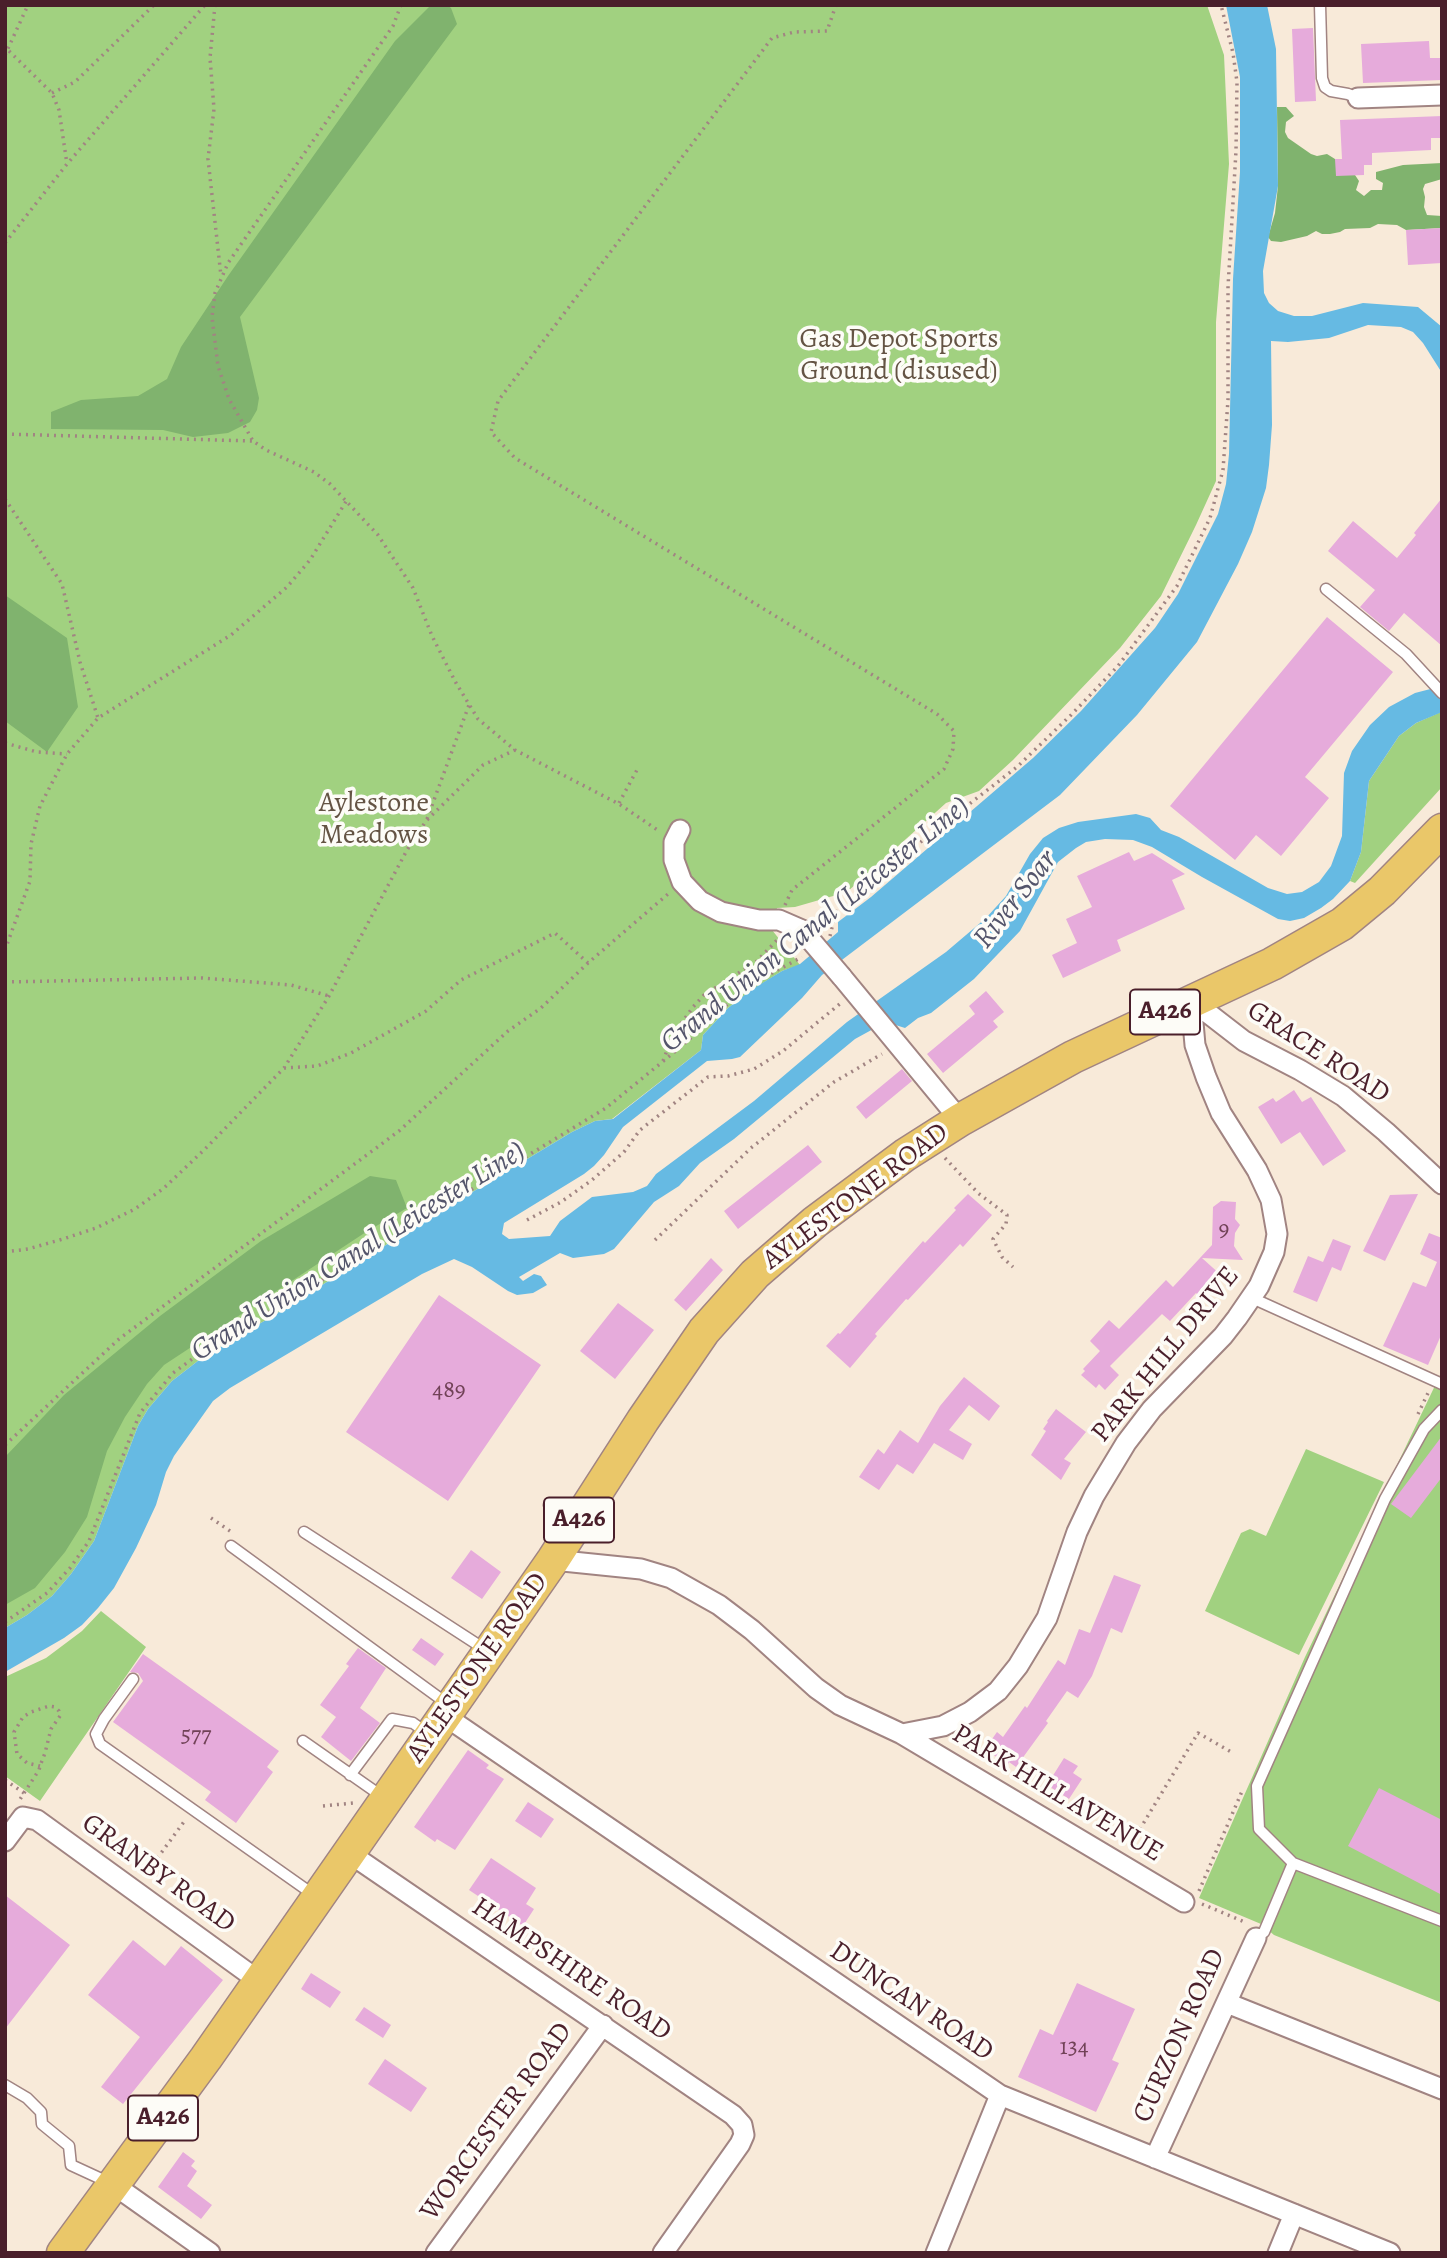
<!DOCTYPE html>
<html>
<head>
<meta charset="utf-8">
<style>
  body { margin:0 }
  #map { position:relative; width:1447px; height:2258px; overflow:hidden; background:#f8ead9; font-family:Alegreya,serif }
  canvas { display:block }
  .frame { position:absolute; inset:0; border:7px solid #4a1f2b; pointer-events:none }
</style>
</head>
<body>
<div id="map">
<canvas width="1447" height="2258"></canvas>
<div class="frame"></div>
</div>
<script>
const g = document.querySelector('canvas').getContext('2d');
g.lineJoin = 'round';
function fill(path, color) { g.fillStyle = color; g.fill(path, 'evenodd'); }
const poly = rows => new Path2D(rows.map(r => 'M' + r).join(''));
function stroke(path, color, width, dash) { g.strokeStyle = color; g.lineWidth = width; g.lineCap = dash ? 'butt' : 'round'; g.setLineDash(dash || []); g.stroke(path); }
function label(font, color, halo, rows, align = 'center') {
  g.font = font + ' Alegreya,serif'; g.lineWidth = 7; g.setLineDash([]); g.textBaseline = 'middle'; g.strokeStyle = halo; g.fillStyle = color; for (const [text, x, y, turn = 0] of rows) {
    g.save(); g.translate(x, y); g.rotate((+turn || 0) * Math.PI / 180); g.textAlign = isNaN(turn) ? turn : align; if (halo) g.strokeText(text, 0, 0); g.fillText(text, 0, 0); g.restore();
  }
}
const green = poly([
  [5,5,1207,5,1224,55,1229,164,1216,322,1216,481,1196,525,1161,596,1120,648,1013,760,979,791,946,803,847,892,795,907,777,908,772,930,800,965,782,971,752,990,728,1008,703,1035,701,1050,612,1119,595,1121,572,1132,421,1223,271,1317,203,1357,172,1381,148,1409,138,1426,94,1541,71,1574,52,1596,27,1615,5,1628],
  [1441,712,1442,787,1355,883,1350,881,1361,852,1369,781,1399,736,1416,723],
  [1442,1371,1442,2003,1274,1935,1261,1924,1199,1898,1305,1657],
  [1306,1449,1384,1482,1299,1655,1205,1611,1241,1533,1250,1529,1266,1536],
  [101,1611,146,1647,40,1801,5,1776,5,1677,46,1658,82,1631]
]);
const forest = poly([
  [431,5,447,5,451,8,457,24,240,317,259,398,257,410,250,422,228,433,193,437,163,430,51,429,51,412,81,400,138,396,167,379,181,347,228,276,395,41],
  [1277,107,1286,107,1294,116,1286,122,1285,132,1288,138,1311,154,1317,156,1327,154,1335,159,1355,175,1359,181,1356,190,1364,196,1371,190,1382,190,1383,183,1376,179,1376,172,1403,165,1442,163,1442,179,1425,184,1423,189,1425,197,1424,207,1427,215,1442,216,1442,228,1406,230,1397,225,1378,224,1370,228,1345,229,1340,232,1330,234,1322,234,1316,231,1307,236,1281,242,1271,241,1268,237,1275,213,1278,186],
  [5,595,67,638,78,707,47,752,5,721],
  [370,1176,396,1180,407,1208,366,1232,164,1365,147,1384,125,1417,107,1451,87,1517,65,1552,35,1588,5,1605,5,1457,64,1395,160,1316,261,1241]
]);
const water = poly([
  [1226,5,1267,5,1276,49,1278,186,1263,271,1264,293,1269,303,1278,311,1294,316,1312,316,1363,303,1418,307,1442,327,1442,373,1423,343,1413,332,1401,327,1368,325,1329,338,1288,342,1271,341,1272,425,1269,465,1266,488,1252,532,1238,564,1197,642,1137,715,1060,795,822,975,802,998,740,1057,732,1059,707,1061,623,1127,604,1155,594,1166,584,1174,504,1223,502,1234,509,1239,550,1236,560,1221,592,1197,633,1192,647,1186,656,1174,754,1101,847,1022,946,952,986,918,1006,896,1030,854,1043,838,1059,828,1078,822,1136,814,1150,818,1161,830,1179,837,1268,888,1287,894,1302,892,1319,882,1331,866,1342,836,1344,773,1352,751,1370,725,1389,707,1415,693,1442,686,1442,712,1416,723,1399,736,1369,781,1361,852,1350,881,1333,899,1321,908,1304,918,1290,921,1278,919,1202,877,1152,847,1133,840,1105,839,1086,842,1076,848,1058,862,1020,931,974,979,931,1013,918,1018,905,1028,886,1022,855,1039,734,1139,700,1163,679,1186,654,1202,614,1249,604,1254,573,1258,560,1253,519,1277,523,1281,534,1274,541,1276,547,1285,533,1293,517,1295,508,1291,472,1267,454,1259,422,1274,230,1388,213,1401,174,1456,166,1472,156,1505,136,1548,114,1588,98,1608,82,1625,64,1638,5,1672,5,1628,27,1615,52,1596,71,1574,94,1541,138,1426,148,1409,172,1381,203,1357,271,1317,421,1223,572,1132,595,1121,613,1119,701,1050,703,1035,728,1008,751,990,782,971,800,964,838,932,838,922,871,897,1033,758,1081,711,1155,628,1178,594,1218,514,1226,484,1229,454,1233,279,1240,172,1240,77]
]);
const building = poly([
  [1313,28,1316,101,1295,102,1292,29],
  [1429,41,1430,58,1442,58,1442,80,1363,83,1361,44],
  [1442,116,1442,138,1431,138,1431,150,1372,153,1372,165,1364,165,1364,175,1336,176,1335,159,1342,159,1340,120],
  [1442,228,1442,263,1408,265,1406,230],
  [1442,498,1442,646,1404,613,1389,631,1360,607,1375,590,1328,551,1353,521,1397,558,1416,535,1414,533],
  [1327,617,1393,672,1305,777,1329,798,1281,856,1256,835,1235,860,1170,806],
  [1129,852,1134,861,1152,853,1185,874,1172,880,1185,909,1117,940,1121,951,1063,978,1052,955,1077,943,1066,919,1092,907,1077,876],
  [986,991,1004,1012,993,1021,998,1027,943,1073,927,1054,975,1014,969,1006],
  [902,1069,912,1081,866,1119,856,1107],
  [1294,1090,1302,1102,1311,1097,1346,1151,1323,1166,1300,1132,1281,1144,1258,1107,1273,1098,1276,1102],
  [808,1145,822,1162,738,1229,724,1211],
  [968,1194,992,1215,963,1247,960,1244,908,1300,906,1299,891,1316,875,1334,877,1336,850,1368,826,1346,838,1333,840,1334,923,1241,925,1243,956,1210,954,1208],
  [1418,1194,1385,1261,1363,1251,1390,1195],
  [1221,1201,1236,1202,1235,1219,1240,1225,1235,1233,1234,1246,1243,1260,1202,1258,1222,1276,1211,1287,1213,1289,1203,1300,1196,1293,1170,1321,1162,1314,1110,1366,1119,1375,1105,1390,1099,1384,1096,1388,1081,1375,1085,1371,1083,1369,1100,1351,1090,1341,1109,1320,1119,1329,1166,1280,1173,1287,1212,1245,1213,1207],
  [1429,1233,1442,1238,1442,1333,1428,1365,1383,1346,1413,1282,1426,1287,1437,1262,1420,1254],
  [1333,1239,1351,1246,1341,1271,1332,1267,1317,1302,1293,1292,1308,1256,1323,1262],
  [711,1258,723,1270,686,1311,674,1300],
  [439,1295,541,1365,448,1501,346,1432],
  [618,1303,654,1330,615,1379,580,1351],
  [964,1377,1000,1406,989,1421,969,1405,949,1430,972,1444,963,1460,934,1443,913,1474,897,1464,879,1490,859,1477,878,1449,884,1454,900,1430,918,1443,940,1406],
  [1056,1409,1086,1432,1064,1459,1071,1463,1061,1480,1031,1455,1046,1431,1043,1429,1048,1422,1047,1421],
  [1442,1436,1442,1477,1411,1518,1391,1504],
  [471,1550,501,1572,482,1599,451,1578],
  [1114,1575,1141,1585,1122,1633,1111,1628,1092,1676,1078,1698,1067,1691,1046,1721,1048,1723,1016,1767,1009,1762,1008,1765,985,1749,997,1732,1003,1737,1025,1706,1027,1708,1058,1660,1065,1665,1079,1629,1090,1633],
  [421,1638,444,1654,435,1666,412,1650],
  [358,1648,386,1668,360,1708,380,1723,351,1761,321,1737,336,1717,320,1705,349,1666,346,1664],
  [143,1654,279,1751,267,1767,273,1772,236,1823,205,1800,211,1792,113,1722,143,1681,138,1673,130,1672],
  [468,1750,489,1765,486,1768,504,1779,455,1850,437,1839,435,1842,414,1827],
  [1064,1758,1078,1766,1073,1773,1082,1779,1069,1799,1047,1785],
  [1379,1788,1442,1820,1442,1895,1348,1846],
  [528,1802,554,1819,541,1838,515,1821],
  [491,1858,536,1888,526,1904,534,1909,523,1926,469,1890],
  [5,1895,70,1945,5,2029],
  [133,1940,165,1966,181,1946,223,1980,123,2104,101,2087,140,2037,88,1995],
  [311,1973,341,1992,330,2008,301,1989],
  [1077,1983,1135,2009,1112,2060,1119,2063,1096,2112,1018,2077,1040,2029,1053,2035],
  [364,2007,391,2025,383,2038,355,2020],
  [385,2059,427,2088,411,2112,368,2084],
  [183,2152,195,2161,191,2166,197,2171,187,2186,212,2205,201,2219,158,2187]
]);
const path = poly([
  [215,5,210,58,214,109,208,159,221,276],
  [401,5,393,26,228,263,215,293,212,317,218,366,229,399,253,441,266,450,314,472,330,484,378,535,413,588,432,636,456,683,478,719,515,750,619,804,659,831],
  [9,51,52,93,59,110,67,164],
  [5,55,28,5],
  [52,93,75,82,154,5],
  [5,243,67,164,205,5],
  [5,434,252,441],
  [5,499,62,584,80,662,98,718],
  [5,743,37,752,67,754],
  [619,803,638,768],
  [427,819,469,705],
  [785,905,792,890,944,769,953,749,954,731,937,714,515,458,491,432,498,401,772,38,794,32,827,31,836,5],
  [817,919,824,919,845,907],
  [830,936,834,919,923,840,1017,767,1071,715,1118,666,1177,586,1210,518,1223,470,1228,400,1228,287,1236,151,1237,82,1233,53,1221,5],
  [5,950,30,881,31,844,40,806,67,754,98,718,231,635,287,587,310,560,347,500],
  [5,982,202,978,291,985,329,996],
  [663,1061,673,1035,693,1007,704,995,756,962,779,938],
  [284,1068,317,1066,351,1053,426,1011,461,980,555,933,588,963],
  [945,1158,978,1193,1007,1215,1006,1224,993,1239,1002,1257,1013,1267],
  [527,1220,561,1202,592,1180,624,1152,640,1130,708,1077,728,1076,754,1069,783,1051,842,1002],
  [655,1240,751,1148,834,1082,882,1054],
  [5,1252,28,1249,63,1239,96,1228,135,1209,164,1188,205,1149,284,1068,329,996,407,850,426,821,483,765,515,750],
  [1418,1414,1428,1393],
  [5,1445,119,1339,399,1131,508,1031,541,1008,588,963,668,894],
  [211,1518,233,1533],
  [5,1622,47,1593,70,1568,89,1541,140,1413,173,1373,195,1357,606,1108,683,1045,746,987,802,957],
  [5,1780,24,1793,19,1801],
  [24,1793,39,1770,40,1766,45,1753,51,1729,60,1716,59,1711,55,1707,49,1706,31,1712,23,1717,14,1732,17,1754,27,1763,40,1766],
  [323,1806,353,1803],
  [1129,1847,1198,1733,1233,1753],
  [145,1875,186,1819],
  [1199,1891,1243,1789],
  [1202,1904,1247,1923]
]);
const lane = poly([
  [1320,5,1322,78,1325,87,1331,91,1348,94,1358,98],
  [1326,589,1406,654,1442,693],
  [1252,1298,1442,1384],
  [549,1505,573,1521],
  [304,1532,486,1650],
  [231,1546,449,1705],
  [133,1679,104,1719,96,1734,100,1744,314,1895],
  [303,1741,383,1797],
  [350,1775,392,1719,413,1723,427,1733],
  [1293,1863,1259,1829,1257,1786,1385,1499,1424,1429,1442,1410],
  [1256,1938,1264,1932,1293,1863,1442,1921],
  [5,2085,27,2098,41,2112,42,2124,69,2146,71,2165,110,2183]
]);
const street = poly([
  [1358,98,1442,95],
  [680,830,674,842,674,860,682,882,700,901,721,912,759,920,779,920,802,930],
  [842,977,960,1120],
  [1191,1000,1244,1041,1300,1070,1343,1096,1386,1132,1442,1184],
  [553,1560,641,1569,671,1578,719,1605,752,1630,816,1688,840,1705,902,1734,943,1726,970,1712,998,1691,1018,1666,1047,1618,1077,1532,1094,1496,1126,1443,1152,1409,1223,1336,1237,1318,1259,1286,1274,1252,1277,1234,1271,1200,1257,1170,1221,1113,1206,1077,1195,1045,1191,1000],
  [445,1716,1000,2095,1390,2253],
  [902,1734,1184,1902],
  [5,1841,23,1817,37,1820,259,1981],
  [349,1853,733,2115,742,2125,744,2135,740,2144,663,2253],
  [1227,2003,1442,2089],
  [1155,2158,1256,1938],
  [114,2185,210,2253],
  [436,2253,603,2025],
  [936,2253,1000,2095],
  [1278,2253,1294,2214]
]);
const primary = poly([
  [63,2253,206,2058,489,1652,553,1560,643,1420,704,1331,755,1274,815,1222,905,1155,960,1120,1073,1057,1272,964,1342,924,1382,891,1442,830]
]);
const streetBridge = poly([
  [802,930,842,977]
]);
const numberNames = [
  ["9",1224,1230],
  ["489",449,1391],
  ["577",196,1736],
  ["134",1074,2048]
];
const shields = [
  [1165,1012,70],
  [579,1520,70],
  [163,2118,70]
];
const shieldNames = [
  ["A426",1165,1012],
  ["A426",579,1520],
  ["A426",163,2118]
];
const parkNames = [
  ["Gas Depot Sports",899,340],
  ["Ground (disused)",899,372],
  ["Aylestone",374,804],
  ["Meadows",374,836]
];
const streetNames = [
  ["GRACE ROAD",1318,1053,33],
  ["AYLESTONE ROAD",856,1197,-37],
  ["PARK HILL DRIVE",1166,1355,-51],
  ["AYLESTONE ROAD",478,1668,-55],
  ["PARK HILL AVENUE",1057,1794,31],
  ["GRANBY ROAD",158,1874,36],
  ["HAMPSHIRE ROAD",571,1970,34],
  ["DUNCAN ROAD",911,2002,34],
  ["CURZON ROAD",1180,2036,-66],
  ["WORCESTER ROAD",497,2122,-54]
];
const waterNames = [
  ["River Soar",1016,900,-52],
  ["Grand Union Canal (Leicester Line)",816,925,-39],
  ["Grand Union Canal (Leicester Line)",359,1252,-32]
];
fill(green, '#a1d180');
fill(forest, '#80b36e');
fill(water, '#66bae3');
fill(building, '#e6abdb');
stroke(lane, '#a18482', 13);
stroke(street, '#a18482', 23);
stroke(primary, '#a18482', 35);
stroke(path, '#a18482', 3.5, [2, 5]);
stroke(lane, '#fff', 10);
stroke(street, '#fff', 19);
stroke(primary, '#eac769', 32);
stroke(streetBridge, '#a18482', 23, []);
stroke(streetBridge, '#fff', 19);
label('24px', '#714257', null, numberNames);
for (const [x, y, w] of shields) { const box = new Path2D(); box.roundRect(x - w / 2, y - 22.5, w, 45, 5); g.fillStyle = '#fdfcf7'; g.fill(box); stroke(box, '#4a1f2b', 2); }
label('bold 26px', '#4a1f2b', null, shieldNames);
label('28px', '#645444', '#fdfcf7', parkNames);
label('28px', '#4a1f2b', '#fdfcf7', streetNames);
label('italic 30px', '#54556b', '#fdfcf7', waterNames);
</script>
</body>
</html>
